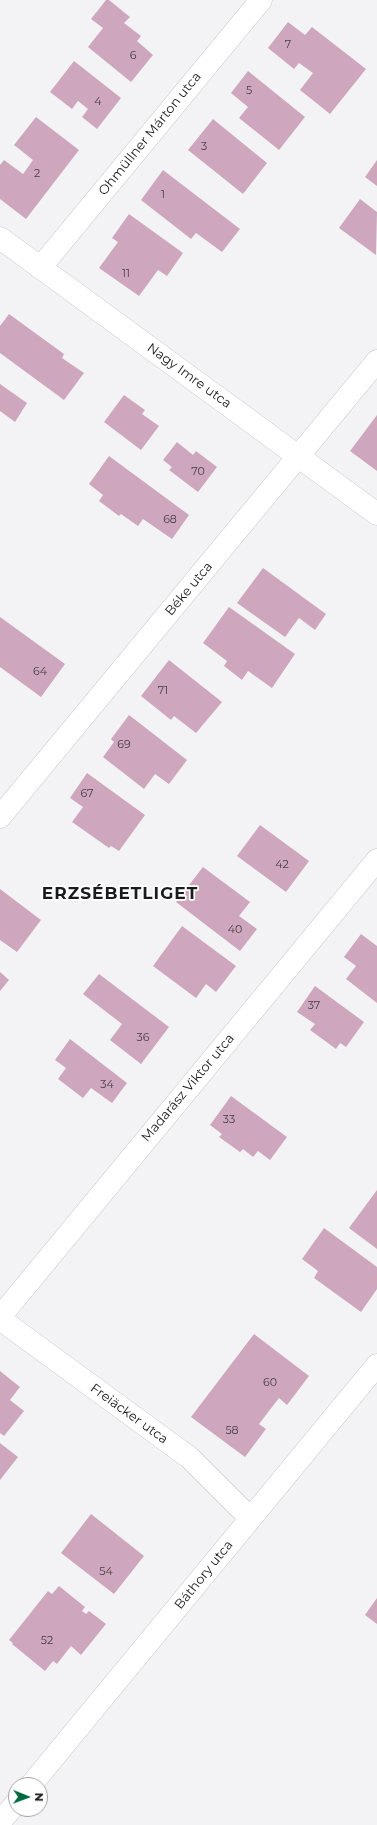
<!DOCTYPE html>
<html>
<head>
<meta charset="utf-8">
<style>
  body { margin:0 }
  #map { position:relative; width:377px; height:1825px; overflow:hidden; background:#f3f3f6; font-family:Montserrat,sans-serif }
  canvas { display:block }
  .north { position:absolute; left:8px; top:1777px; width:40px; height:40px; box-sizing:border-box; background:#fff; border:1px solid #a3a4a4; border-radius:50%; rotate:91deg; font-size:11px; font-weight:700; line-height:16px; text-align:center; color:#1a1b1c }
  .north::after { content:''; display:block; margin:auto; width:14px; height:18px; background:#006940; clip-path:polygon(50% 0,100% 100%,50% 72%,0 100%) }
</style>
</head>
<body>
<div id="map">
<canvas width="377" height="1825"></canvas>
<div class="north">N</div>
</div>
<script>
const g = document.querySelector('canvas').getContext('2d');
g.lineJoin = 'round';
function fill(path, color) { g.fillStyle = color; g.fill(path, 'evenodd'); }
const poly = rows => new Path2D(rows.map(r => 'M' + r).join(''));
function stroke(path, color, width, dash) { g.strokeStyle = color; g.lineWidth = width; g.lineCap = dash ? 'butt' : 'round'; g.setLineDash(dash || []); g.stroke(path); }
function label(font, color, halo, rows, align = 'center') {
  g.font = font + ' Montserrat,sans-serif'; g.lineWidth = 3.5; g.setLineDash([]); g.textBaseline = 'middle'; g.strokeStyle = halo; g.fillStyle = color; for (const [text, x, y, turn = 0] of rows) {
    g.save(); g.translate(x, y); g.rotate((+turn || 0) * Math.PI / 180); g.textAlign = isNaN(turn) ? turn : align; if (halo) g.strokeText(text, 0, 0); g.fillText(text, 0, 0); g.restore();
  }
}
const building = poly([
  [106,0,109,0,130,17,124,23,141,36,137,41,153,55,131,82,88,47,103,28,91,19],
  [288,22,305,35,312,27,366,69,330,114,300,90,313,73,299,63,294,69,268,48],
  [74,61,121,98,97,129,82,117,88,109,78,101,72,109,50,92],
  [248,71,305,117,279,150,239,118,248,107,231,93],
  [36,117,79,150,26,219,0,199,0,165,4,160,23,174,33,160,14,145],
  [213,119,267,163,243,194,188,150],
  [377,160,377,186,365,177],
  [163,170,240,229,222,252,196,233,191,239,141,200],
  [360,199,377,212,376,255,339,228],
  [129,214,183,253,167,276,158,270,139,296,99,268,118,242,112,238],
  [9,314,64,354,62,358,84,373,64,400,0,353,0,326],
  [0,384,27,403,15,422,0,411],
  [124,395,145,410,142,414,159,426,141,450,104,422],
  [377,415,377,471,350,451],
  [177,442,193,455,196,451,217,467,198,492,169,470,172,467,163,460],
  [109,456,189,515,172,539,143,519,138,526,121,514,119,516,99,501,103,495,89,484],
  [263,568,326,614,315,630,299,618,285,637,237,603],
  [229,607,295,654,272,688,248,671,242,680,224,666,227,661,203,643],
  [0,617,65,664,41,697,0,667],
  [169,660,222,702,196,733,174,716,171,720,141,696],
  [129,715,187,760,169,784,155,774,144,789,103,757,114,742,111,739],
  [87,773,145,815,119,851,111,846,109,848,72,822,83,807,70,798],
  [260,825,309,861,286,892,237,856],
  [203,867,250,902,239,916,257,929,240,951,176,902],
  [0,889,41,920,17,952,0,940],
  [182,926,236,966,216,992,206,984,196,998,153,966],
  [361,934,377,946,377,1003,346,979,356,966,344,957],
  [0,972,9,980,0,991],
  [99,974,169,1027,141,1064,110,1040,122,1024,83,994],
  [315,986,364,1022,346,1047,340,1043,336,1049,310,1030,315,1024,297,1012],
  [70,1039,127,1083,112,1103,91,1088,83,1098,58,1079,66,1068,55,1060],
  [231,1096,287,1137,270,1160,258,1151,253,1157,243,1149,240,1152,219,1137,222,1134,210,1125],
  [377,1190,377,1249,349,1228],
  [324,1228,377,1267,377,1289,361,1312,314,1278,318,1271,302,1259],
  [254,1334,309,1376,287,1405,279,1398,259,1424,266,1429,245,1457,191,1417],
  [0,1371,20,1387,10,1400,24,1411,4,1436,0,1433],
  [0,1443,18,1457,0,1480],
  [91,1514,144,1556,114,1594,61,1553],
  [59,1586,85,1607,82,1611,86,1614,89,1611,106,1624,81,1655,71,1646,57,1664,53,1661,45,1671,12,1644,13,1643,9,1640,48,1591,52,1594],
  [377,1598,377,1624,365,1615]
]);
const minor = poly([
  [0,238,377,514],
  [40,268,261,0],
  [0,817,377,361],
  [0,1317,377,860],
  [0,1319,190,1458,250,1518],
  [31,1785,377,1365],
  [0,1822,16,1803]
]);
const numberNames = [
  ["7",288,45],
  ["6",133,56],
  ["5",249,91],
  ["4",98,102],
  ["3",204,147],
  ["2",37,174],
  ["1",163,195],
  ["11",126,274],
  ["70",198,472],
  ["68",170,520],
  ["64",40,672],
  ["71",163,691],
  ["69",124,745],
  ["67",87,794],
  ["42",282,865],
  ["40",235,930],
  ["37",314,1006],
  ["36",143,1038],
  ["34",107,1085],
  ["33",229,1120],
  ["60",270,1383],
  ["58",232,1431],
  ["54",106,1572],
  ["52",47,1641]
];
const streetNames = [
  ["Ohmüllner Márton utca",150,134,-51],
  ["Nagy Imre utca",189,376,36],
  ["Béke utca",189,589,-50],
  ["Madarász Viktor utca",188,1088,-50],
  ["Freiäcker utca",129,1414,36],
  ["Báthory utca",204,1575,-51]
];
const districtNames = [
  ["ERZSÉBETLIGET",120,894]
];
fill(building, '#cea7bf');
stroke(minor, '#c5c5c8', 23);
stroke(minor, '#fff', 22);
label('11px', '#473e45', null, numberNames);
label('13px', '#1a1b1c', '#fff', streetNames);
g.letterSpacing = '1px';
label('bold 17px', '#1a1b1c', '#fff', districtNames);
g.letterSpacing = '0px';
</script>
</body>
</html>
